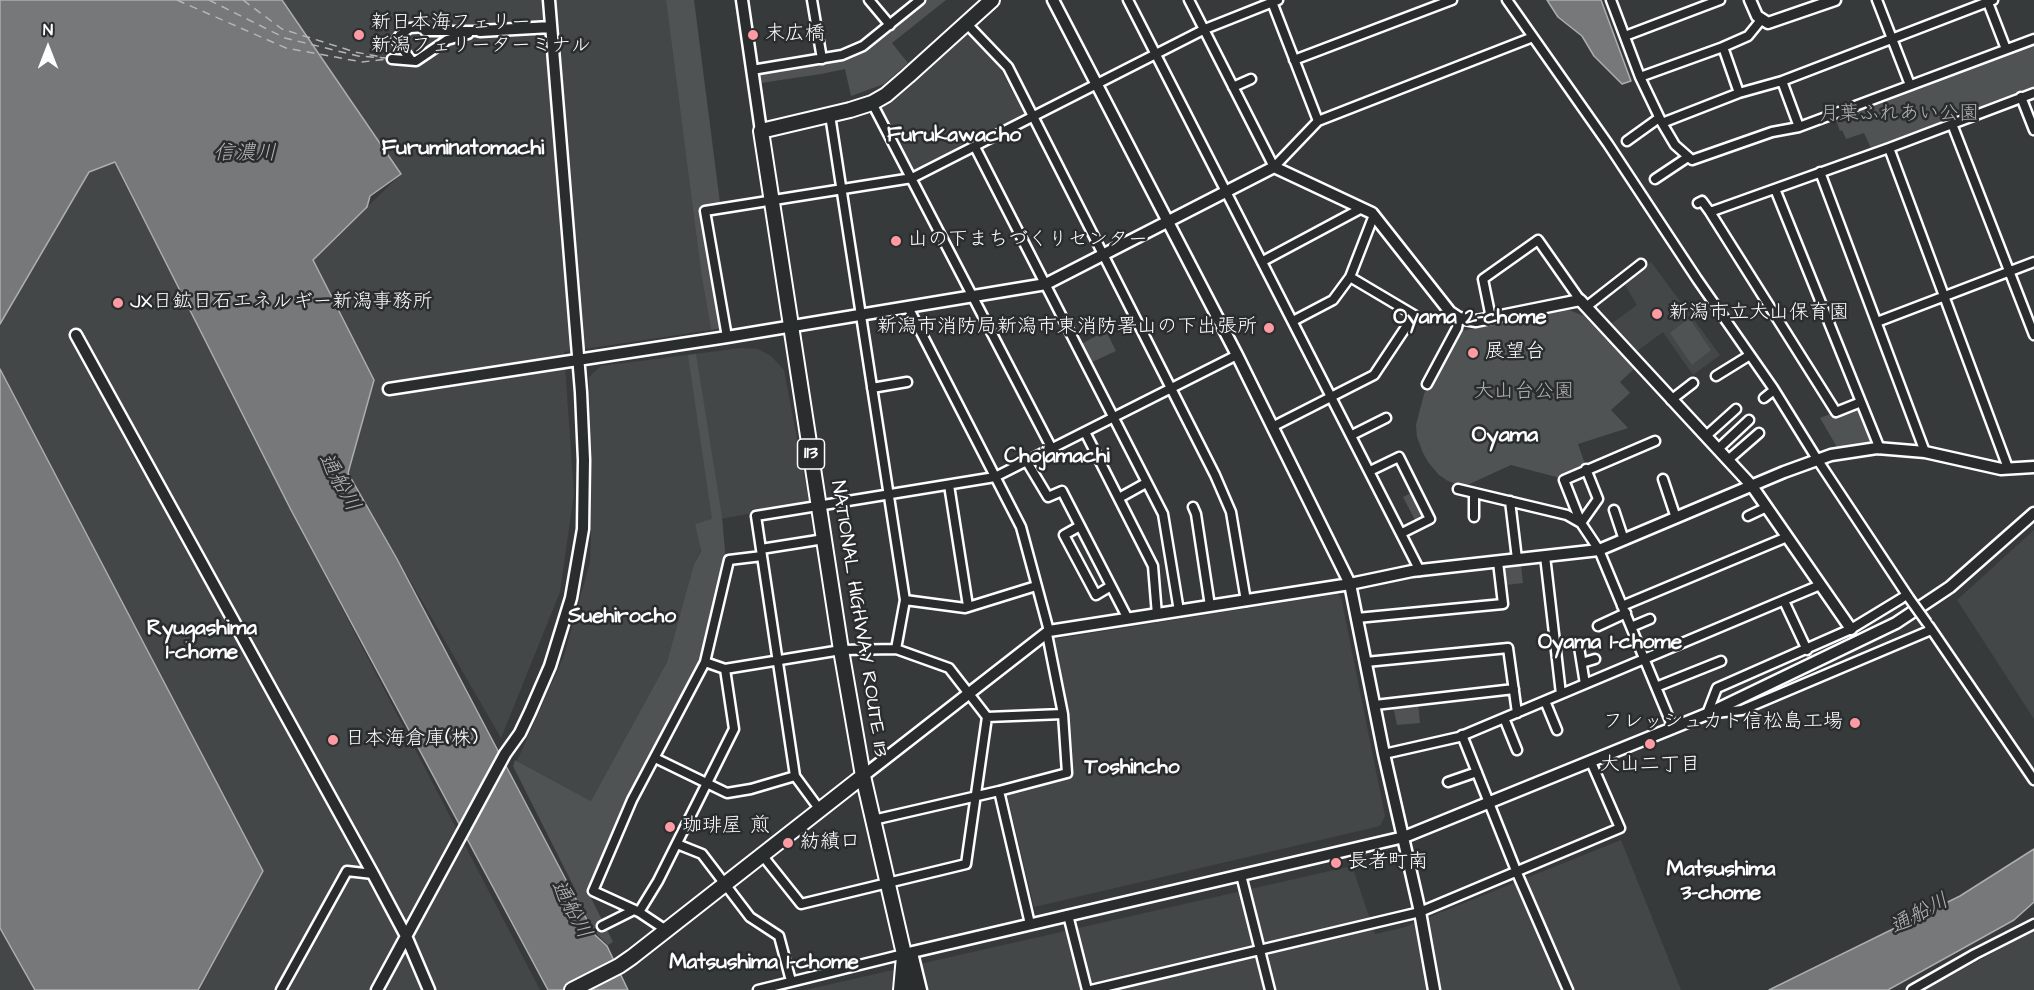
<!DOCTYPE html>
<html>
<head>
<meta charset="utf-8">
<style>
  body { margin:0 }
  #map { position:relative; width:2034px; height:990px; overflow:hidden; background:#373a3b; font-family:"Architects Daughter",sans-serif }
  canvas { display:block }
  .north { position:absolute; left:18px; top:18px; width:60px; height:60px; -webkit-text-stroke:4px #2a2d2e; paint-order:stroke; rotate:0deg; font-size:16px; font-weight:700; line-height:24px; text-align:center; color:#fff }
  .north::after { content:''; display:block; margin:auto; width:21px; height:27px; background:#fff; clip-path:polygon(50% 0,100% 100%,50% 72%,0 100%) }
</style>
</head>
<body>
<div id="map">
<canvas width="2034" height="990"></canvas>
<div class="north">N</div>
</div>
<script>
const g = document.querySelector('canvas').getContext('2d');
g.lineJoin = 'round';
function fill(path, color) { g.fillStyle = color; g.fill(path, 'evenodd'); }
const poly = rows => new Path2D(rows.map(r => 'M' + r).join(''));
function stroke(path, color, width, dash) { g.strokeStyle = color; g.lineWidth = width; g.lineCap = dash ? 'butt' : 'round'; g.setLineDash(dash || []); g.stroke(path); }
function label(font, color, halo, rows, align = 'center') {
  g.font = font + ' "Architects Daughter","Klee One",sans-serif'; g.lineWidth = 5; g.setLineDash([]); g.textBaseline = 'middle'; g.strokeStyle = halo; g.fillStyle = color; for (const [text, x, y, turn = 0] of rows) {
    g.save(); g.translate(x, y); g.rotate((+turn || 0) * Math.PI / 180); g.textAlign = isNaN(turn) ? turn : align; if (halo) g.strokeText(text, 0, 0); g.fillText(text, 0, 0); g.restore();
  }
}
const built = poly([
  [282,0,666,0,701,272,711,330,564,352,574,493,560,592,501,738,348,473,374,380,313,260,401,174],
  [968,31,1000,68,1025,115,915,171,881,108],
  [115,161,291,510,540,990,198,990,263,871,0,369,0,324,89,172],
  [1651,262,1720,355,1693,375,1663,332,1636,352,1611,324,1637,305,1624,283],
  [741,348,758,349,771,356,784,370,809,502,695,524,701,549,694,564,667,662,591,801,517,761,564,656,590,562,591,540,589,377,601,366],
  [2034,530,2034,719,1957,600],
  [1337,594,1341,597,1385,816,1380,826,1034,907,1007,795,1009,793,1071,778,1068,716,1055,639],
  [1621,840,1681,990,805,990,1352,866,1375,934,1402,928],
  [2034,926,2034,990,1925,990,2002,948],
  [0,928,35,990,0,990]
]);
const green = poly([
  [666,0,694,0,720,203,704,206,723,328,711,330,701,272],
  [920,0,946,0,892,43,908,63,884,84,851,96,845,69,821,74,754,84,752,70,822,59,863,46],
  [2034,42,2034,86,1871,148,1864,133,1846,139,1842,130,1840,131,1835,117],
  [1569,310,1584,316,1634,369,1620,382,1630,393,1611,410,1628,428,1578,444,1586,467,1560,478,1511,465,1463,487,1448,481,1439,475,1428,462,1423,453,1417,437,1416,425,1424,394,1458,332,1553,311],
  [1689,318,1711,350,1692,365,1670,333],
  [1106,331,1116,351,1090,363,1081,344],
  [696,354,722,517,726,562,702,664,629,797,589,888,589,894,613,942,608,945,595,932,574,893,576,891,513,766,515,760,591,801,667,662,694,564,701,551,695,524,712,519,688,355],
  [1861,402,1880,449,1841,454,1820,418],
  [1413,492,1423,513,1422,517,1415,520,1403,497],
  [1521,565,1523,583,1506,585,1505,569,1507,566],
  [1418,703,1420,723,1397,725,1393,706]
]);
const water = poly([
  [0,0,282,0,401,174,370,196,367,207,313,260,374,380,348,473,397,559,595,935,607,946,628,990,548,990,291,510,115,162,89,172,0,324,0,0],
  [1547,0,1601,0,1631,81,1622,84,1594,56,1582,36,1558,17,1547,0],
  [0,369,263,871,198,990,35,990,0,928,0,369],
  [2034,849,2034,902,2014,920,1888,990,1769,990,1960,896,2034,849]
]);
const ferry = poly([
  [177,0,286,48,362,62,388,59],
  [209,0,285,38,358,56,386,58],
  [243,0,282,29,355,52,382,57]
]);
const minor = poly([
  [812,0,822,59],
  [869,0,890,25],
  [1128,0,1420,571],
  [1189,0,1274,167,1318,121,1533,37],
  [1507,0,1608,144,1697,279,1773,388,1817,459,1909,598],
  [1611,0,1640,77,1662,123,1675,145,1692,160,1772,132,1799,127,2034,39],
  [1877,0,1910,85],
  [1987,0,2006,49],
  [1272,2,1318,121],
  [1761,20,1748,36,1723,47,1739,93,1782,81,1993,0],
  [966,23,1008,67,1215,475,1231,512,1246,601],
  [1625,36,1720,0],
  [392,59,416,61,447,40,468,34],
  [411,60,396,40,400,35,410,28,425,27,425,31,480,31],
  [1294,60,1452,0],
  [752,70,842,55,863,46,920,0],
  [1640,77,1723,47],
  [1782,81,1799,127],
  [1233,87,1251,79],
  [2021,97,2034,130],
  [872,103,1052,449],
  [830,115,905,600,896,649],
  [1662,123,1739,93],
  [1952,124,2034,335],
  [1627,141,1659,118],
  [975,147,1163,514,1179,611],
  [1889,148,2008,468],
  [1820,172,1925,452],
  [1655,179,1688,157],
  [1775,189,1861,402],
  [1698,203,1702,201,1710,212],
  [1263,261,1362,208],
  [908,307,1021,527,1049,631],
  [1586,307,1641,264],
  [1491,318,1483,279,1538,240,1580,300],
  [1293,321,1333,300,1350,277,1374,215],
  [1877,322,2034,262],
  [727,337,705,211,912,178,1205,29,1278,0],
  [1716,376,1750,355],
  [1427,384,1457,328,1459,318],
  [872,388,907,382],
  [1764,398,1774,390],
  [1671,400,1693,383],
  [1272,427,1374,375,1414,315,1350,277],
  [1085,432,1153,566,1157,615],
  [1352,435,1386,418],
  [1706,436,1736,409],
  [1655,441,1564,480,1581,523,1599,550,1673,728],
  [1718,449,1749,420],
  [1880,449,1861,402,1836,412,1710,212,1889,148,2034,93],
  [1728,460,1759,433],
  [1027,462,1048,497,1062,491,1128,619],
  [1370,471,1399,457,1430,519,1402,533],
  [1663,479,1676,518],
  [949,485,968,606],
  [1458,489,1567,515,1581,523,1598,499,1586,469],
  [1474,493,1474,517],
  [1119,498,1146,483],
  [1510,501,1517,559],
  [1193,507,1196,514,1210,606],
  [1614,510,1624,540],
  [1748,516,1767,507],
  [1080,526,1064,535,1096,595,1111,586],
  [761,549,824,539],
  [1545,556,1561,694],
  [1907,595,1851,629,1717,688,1707,714,1742,710,1931,630],
  [905,600,965,608,1036,586],
  [1784,601,1807,650],
  [1622,606,1787,537],
  [1357,618,1503,604,1498,562],
  [1598,626,1626,613],
  [1929,626,2034,780],
  [1631,627,1650,619],
  [1579,647,1585,684],
  [705,662,725,669,841,650,896,649,949,668,987,717,966,864,801,904,762,855],
  [1366,662,1508,648,1517,713],
  [1582,663,1595,659],
  [1656,687,1721,661],
  [1545,701,1557,730],
  [1375,705,1514,689],
  [987,717,1063,714],
  [1504,718,1517,750],
  [1462,735,1517,873,1568,990],
  [1384,754,1459,737,1820,585],
  [655,758,727,793,751,789,795,776],
  [1448,782,1477,772],
  [820,810,795,776,756,516,995,477,1237,355],
  [873,820,999,791],
  [677,844,702,854,750,917,779,936,791,981],
  [1241,875,1270,990],
  [639,912,658,881,734,729,725,669],
  [1068,915,1087,990],
  [1030,924,999,791,1067,773,1063,714,1047,634],
  [602,926,634,910],
  [666,930,639,912,593,891,632,800,705,662,729,560,762,556],
  [281,990,347,871,373,874],
  [758,990,904,954,914,957,922,990],
  [1091,990,1420,912,1620,828,1591,762],
  [1912,990,1975,954,2034,924]
]);
const tertiary = poly([
  [742,0,761,131],
  [1053,0,1237,355,1350,584,1384,754,1420,912,1434,990],
  [1750,0,1757,16,1768,23,1835,0],
  [480,31,551,27],
  [76,335,373,874,406,936,429,990],
  [389,389,727,337,1046,284,1274,167,1372,213,1450,312,1459,318,1476,321,1580,300,1752,486,1851,629],
  [863,776,1049,631,1350,584,1412,571,1599,550,1784,472,1831,455,1877,448,1925,452,2001,469,2034,467],
  [904,954,1404,837,1707,714,1896,623,1950,587,2034,513],
  [377,990,505,754,520,733,530,712,550,666,571,598,583,529,584,460,581,392,549,0]
]);
const trunk = poly([
  [572,990,619,966,632,957,863,776],
  [901,990,904,956],
  [914,990,914,977,904,954,863,776,841,650,761,131,850,110,872,103,886,95,908,76,992,0]
]);
const minorBridge = poly([
  [1909,598,1927,623]
]);
const markers = [
  [359,35,6,"#ff9aa2"],
  [753,35,6,"#ff9aa2"],
  [896,241,6,"#ff9aa2"],
  [118,303,6,"#ff9aa2"],
  [1657,314,6,"#ff9aa2"],
  [1269,328,6,"#ff9aa2"],
  [1473,353,6,"#ff9aa2"],
  [1855,723,6,"#ff9aa2"],
  [333,740,6,"#ff9aa2"],
  [1650,744,6,"#ff9aa2"],
  [670,827,6,"#ff9aa2"],
  [788,843,6,"#ff9aa2"],
  [1336,863,6,"#ff9aa2"]
];
const shields = [
  [811,454,27]
];
const shieldNames = [
  ["113",811,454]
];
const poiNames = [
  ["新日本海フェリー",371,24],
  ["新潟フェリーターミナル",371,47],
  ["末広橋",765,35],
  ["山の下まちづくりセンター",908,241],
  ["JX日鉱日石エネルギー新潟事務所",130,303],
  ["新潟市立大山保育園",1669,314],
  ["新潟市消防局新潟市東消防署山の下出張所",1257,328,"right"],
  ["展望台",1485,353],
  ["フレッシュカト信松島工場",1843,723,"right"],
  ["日本海倉庫(株)",345,740],
  ["大山二丁目",1650,766,"center"],
  ["珈琲屋 煎",682,827],
  ["紡績口",800,843],
  ["長者町南",1348,863]
];
const parkNames = [
  ["月葉ふれあい公園",1899,115],
  ["大山台公園",1524,393]
];
const streetNames = [
  ["NATIONAL HIGHWAY ROUTE 113",858,619,81]
];
const neighbourhoodNames = [
  ["Furukawacho",954,137],
  ["Furuminatomachi",463,150],
  ["Oyama 2-chome",1470,319],
  ["Chojamachi",1057,458],
  ["Suehirocho",622,618],
  ["Ryugashima",202,630],
  ["1-chome",202,654],
  ["Oyama 1-chome",1610,644],
  ["Toshincho",1132,769],
  ["Matsushima",1721,871],
  ["3-chome",1721,895],
  ["Matsushima 1-chome",764,964]
];
const waterNames = [
  ["信濃川",245,155],
  ["通船川",338,483,61],
  ["通船川",570,910,62],
  ["通船川",1920,915,-28]
];
const quarterNames = [
  ["Oyama",1505,436]
];
fill(built, '#444748');
fill(green, '#505354');
fill(water, '#767879');
stroke(water, '#adaeaf', 1.5);
stroke(ferry, '#b4b5b5', 1.5, [8, 6]);
stroke(minor, '#fff', 13);
stroke(tertiary, '#fff', 15);
stroke(trunk, '#fff', 18);
stroke(minor, '#2a2d2e', 8);
stroke(tertiary, '#2a2d2e', 10);
stroke(trunk, '#2a2d2e', 14);
stroke(minorBridge, '#fff', 13, []);
stroke(minorBridge, '#2a2d2e', 8);
for (const [x, y, r, color] of markers) { const dot = new Path2D(); dot.arc(x, y, r, 0, 2 * Math.PI); g.fillStyle = color; g.fill(dot); stroke(dot, '#2a2d2e', 2); }
for (const [x, y, w] of shields) { const box = new Path2D(); box.roundRect(x - w / 2, y - 15, w, 30, 4.5); g.fillStyle = '#2a2d2e'; g.fill(box); stroke(box, '#fff', 1.5); }
label('bold 18px', '#fff', null, shieldNames);
label('20px', '#fff', '#2a2d2e', poiNames, 'left');
label('20px', '#b0b2b2', '#2a2d2e', parkNames);
label('20px', '#fff', '#2a2d2e', streetNames);
label('bold 21px', '#fff', '#2a2d2e', neighbourhoodNames);
label('italic 21px', '#b4b5b5', '#2a2d2e', waterNames);
label('bold 22px', '#fff', '#2a2d2e', quarterNames);
</script>
</body>
</html>
